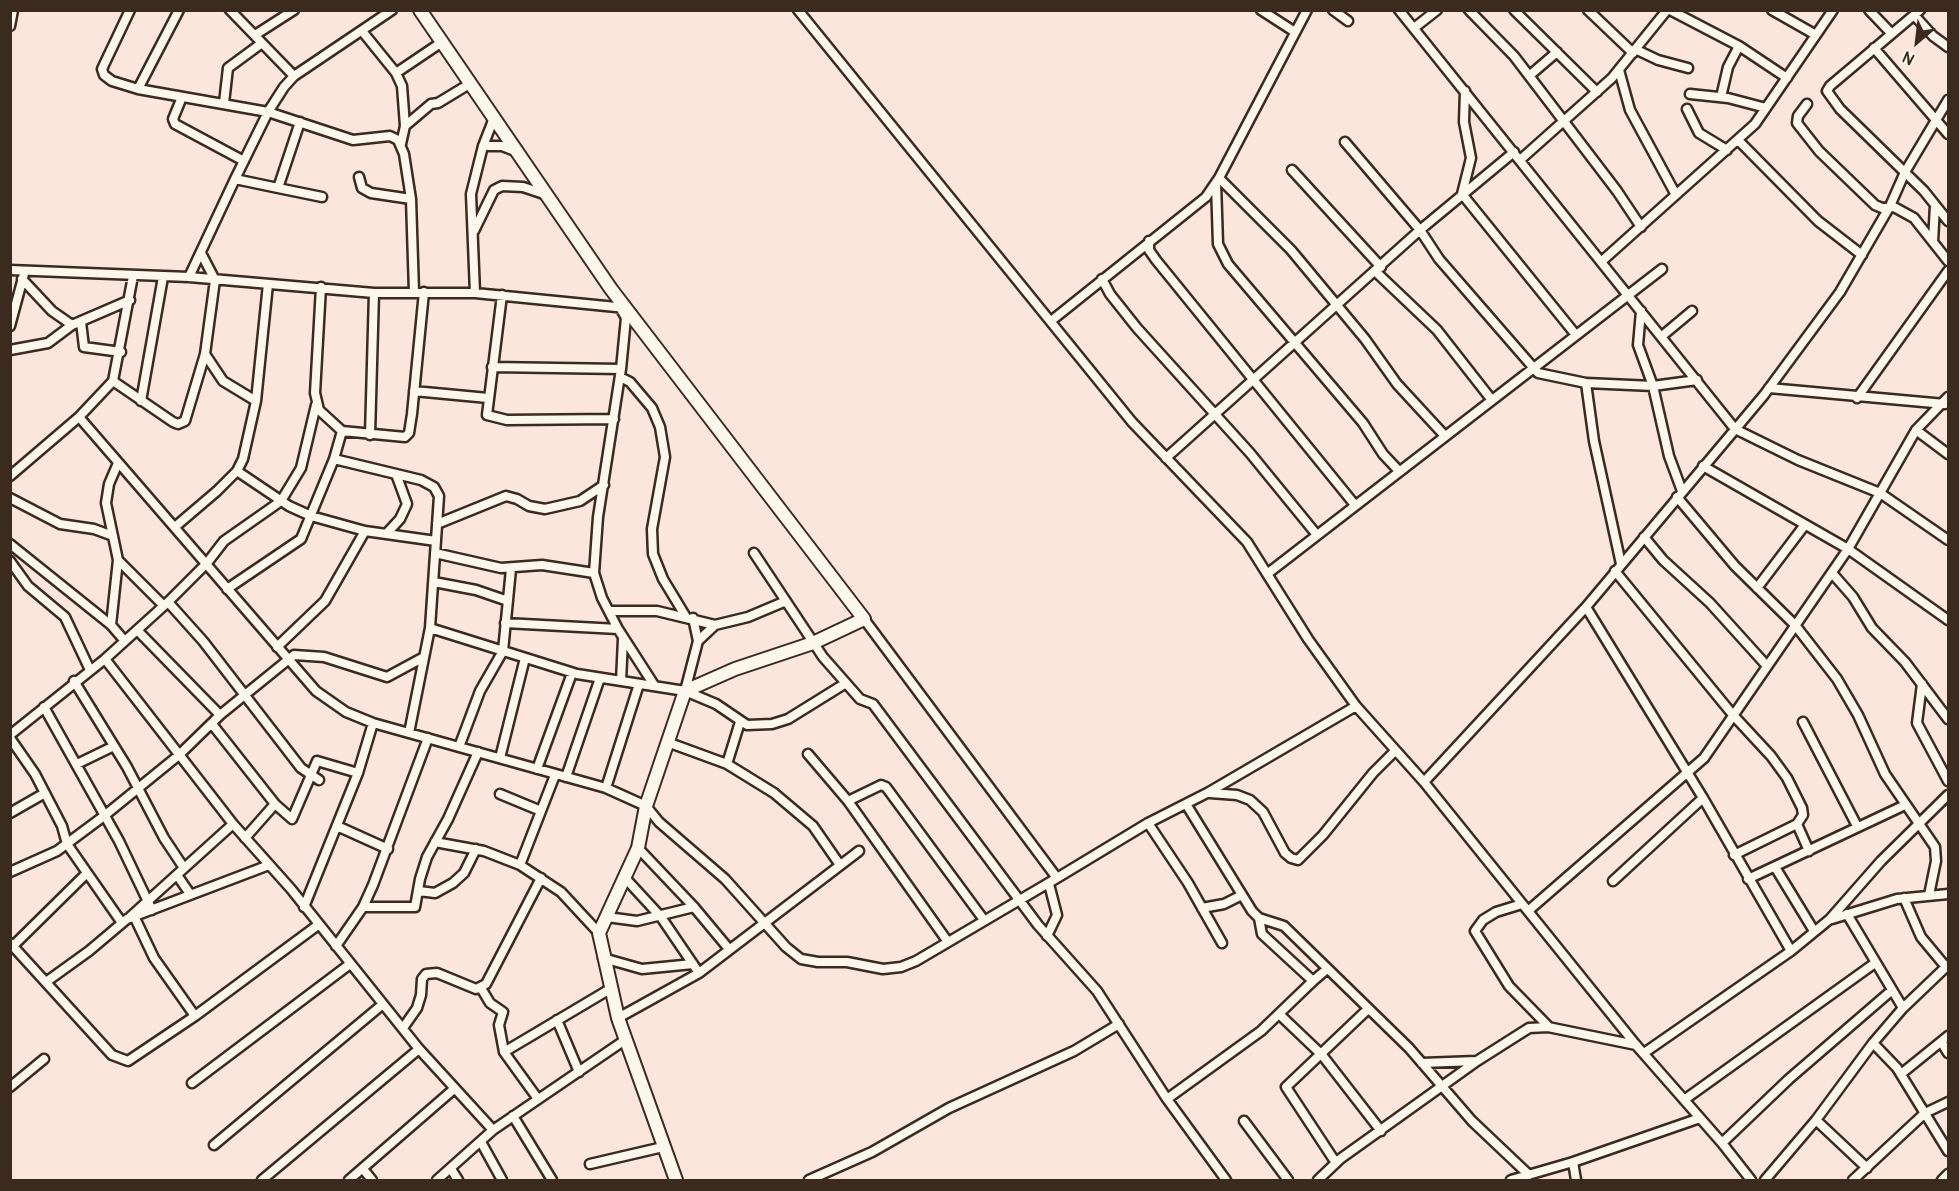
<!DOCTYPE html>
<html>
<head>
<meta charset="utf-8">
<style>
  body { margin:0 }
  #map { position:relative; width:1959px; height:1191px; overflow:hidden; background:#fbe6dd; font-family:Pangolin,sans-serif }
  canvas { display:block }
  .frame { position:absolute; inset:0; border:12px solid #3b2a1e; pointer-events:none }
  .north { position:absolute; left:1887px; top:12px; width:60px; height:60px; -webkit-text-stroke:4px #fbf7ec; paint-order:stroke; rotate:208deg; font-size:16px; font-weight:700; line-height:24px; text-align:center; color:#3b2a1e }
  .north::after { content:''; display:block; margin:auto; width:21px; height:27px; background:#3b2a1e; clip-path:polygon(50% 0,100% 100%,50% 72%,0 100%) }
</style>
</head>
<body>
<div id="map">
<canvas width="1959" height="1191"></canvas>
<div class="frame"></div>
<div class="north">N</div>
</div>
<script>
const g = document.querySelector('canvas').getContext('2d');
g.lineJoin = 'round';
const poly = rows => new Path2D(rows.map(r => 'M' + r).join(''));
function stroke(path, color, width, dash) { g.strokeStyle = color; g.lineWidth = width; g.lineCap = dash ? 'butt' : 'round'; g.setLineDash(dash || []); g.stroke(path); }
const street = poly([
  [130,10,102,69,104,75,112,81,138,89,268,112,353,140,390,136,398,140,404,154,411,199,414,292],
  [230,10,294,76],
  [798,10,1132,422,1247,542,1308,639,1356,706,1424,782,1636,1045,1722,1143,1751,1180],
  [1261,10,1295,32],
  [1333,10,1348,21],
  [1399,10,1735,429,1798,460,1880,493,1948,540],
  [1469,10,1514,56,1617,191,1641,227],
  [1514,10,1597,92],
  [1588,10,1633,53],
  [1670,10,1739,46,1787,78],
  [1772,10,1816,35],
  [1869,10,1891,33],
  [1920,10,1830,86,1827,91,1840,109,1924,191,1948,221],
  [1914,15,1933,36,1948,47],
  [10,26,13,10],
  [1414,28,1437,10],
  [362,31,396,73,402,86,405,126,401,144],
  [255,35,294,10],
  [1874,48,1948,134],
  [1637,50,1658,60,1688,68],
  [1619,70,1630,110,1676,195],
  [396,73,442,42],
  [1529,76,1557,52],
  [138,89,179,10],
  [1465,91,1464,122,1471,158,1462,194,1576,335],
  [1690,94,1728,98,1766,108],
  [182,97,173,119,175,124,244,161],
  [1721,97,1728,67,1739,46],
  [224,103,228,68,262,43],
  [1807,104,1798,116,1797,123,1819,151,1875,205,1882,208,1894,207,1914,218,1948,261],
  [1687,109,1699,133,1727,150],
  [405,126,431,104,438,103,471,83],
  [1739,141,1818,221,1862,255],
  [1345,142,1420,230,1439,259,1538,373,1586,383,1653,386,1697,380],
  [483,146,502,146,515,151],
  [1520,160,1612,78,1667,10],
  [1292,170,1381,267],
  [359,177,362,188,371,193,411,199],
  [1219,178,1291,250,1365,339,1397,384,1445,436],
  [235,179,278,188,300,122],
  [1216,183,1218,244,1228,264,1363,423,1383,454,1399,471],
  [278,188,322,197],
  [474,231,494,190,502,186,523,187,547,195],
  [1149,241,1149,250,1156,260,1355,505],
  [1933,242,1935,205],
  [1602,261,1755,124,1833,10],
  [10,270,189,277,374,293,475,293,626,308],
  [1376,272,1437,330,1491,399],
  [189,277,235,179,268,112,284,87,294,76,392,10],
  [22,279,52,311,72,325],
  [1102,279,1110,294,1137,328,1250,453,1317,535],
  [321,287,315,393,319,410,342,431,405,437,409,433,412,414,424,292],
  [475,293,471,194,483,146,494,118],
  [502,295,487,415,507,420,614,419],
  [621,309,626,318,621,369,598,517,594,573,602,598,618,629,654,685],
  [1641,311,1638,345,1653,386,1669,456,1682,491],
  [1051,321,1206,197,1219,178,1307,10],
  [81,322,84,347,121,352],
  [10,326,24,274],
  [1662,336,1692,311],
  [10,350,48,343,72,325,130,300],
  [205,354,223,381,256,401],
  [492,367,621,369],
  [620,377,630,382,652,408,660,427,665,457,652,529,653,554,663,579,686,617],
  [113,381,173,422,178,424,185,421,205,354,215,280,201,253],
  [1586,383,1594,441,1621,564],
  [1769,388,1945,404],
  [414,391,488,398],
  [1857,398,1948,271],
  [141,401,163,277],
  [79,417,316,691,346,712,373,723,606,788,646,806,659,822,725,879,786,947,801,959,818,962,847,962,883,969,901,967,916,961,1057,878],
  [1916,430,1948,454],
  [370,435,374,293],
  [1166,458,1420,230,1514,152],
  [334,459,421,480,434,487,439,496,430,628,409,733],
  [1703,466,1848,549,1948,620],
  [237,471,289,506,311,516,365,531,436,541],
  [10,476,79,417,113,381,133,276],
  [1677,497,1735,566,1795,625,1837,679,1858,715,1885,774,1935,847,1936,861,1929,895],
  [10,498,60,524,94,529,113,536],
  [437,524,506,496,517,499,529,506,545,509,580,501,604,485],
  [176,526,217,491,237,471,243,459,256,401,268,284],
  [387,533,400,519,407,504,396,474],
  [1644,537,1663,560,1710,603,1767,666],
  [10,544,111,625,124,640],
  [435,553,501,568,542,565,594,573],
  [754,553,823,657,860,699,873,704,1038,925,1097,991,1167,1099,1226,1180],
  [118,560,163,605],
  [10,561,28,586,65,617,90,670],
  [1615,571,1733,715,1771,756,1787,778,1802,808,1803,815,1797,824,1734,855],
  [1832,573,1853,597,1872,628,1905,662,1948,719],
  [1267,574,1662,269],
  [434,582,476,590,508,601],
  [1757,588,1804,526],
  [227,589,301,539,334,459,342,431],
  [168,602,203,641,301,768,319,780],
  [1586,607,1703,798,1791,951],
  [609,611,657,611,715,625],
  [693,618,698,641],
  [864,619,1057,878,1148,823,1209,792,1356,706],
  [505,623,618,629],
  [111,625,118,560,106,503,109,484,118,463],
  [430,628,577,674,685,691,716,704,747,725,772,724,788,719,846,683],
  [137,630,220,715],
  [277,647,325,601,365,531],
  [105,659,233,824,291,889,419,1049,493,1130,625,1040],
  [74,681,127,767,164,838,184,868],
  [621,681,623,639],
  [1922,684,1917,723,1948,781],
  [685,691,698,641,715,625,748,617,786,601],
  [44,707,119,841,152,910],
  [1803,722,1857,826],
  [212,724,275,804,292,819,317,761,358,773],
  [10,735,105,659,168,602,207,563,224,541,281,501,301,468,316,405],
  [10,738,35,774,62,826,67,844,122,923],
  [667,742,727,764,774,793,813,826,840,865],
  [459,747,480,691,503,651,511,569],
  [808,754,848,801,948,942],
  [500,758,525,658],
  [77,764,114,746],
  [727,764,740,722],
  [537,769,572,673],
  [566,777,600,678],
  [1424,782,1586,607,1764,395,1840,292,1890,206,1905,172,1948,100],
  [606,788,639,684],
  [1210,793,1237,795,1250,800,1263,812,1285,853,1291,858,1298,860,1323,835,1373,773,1395,751],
  [500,794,541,811],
  [848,801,881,785,886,787,984,920],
  [1186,804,1252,911,1259,918,1284,926,1409,1048,1472,1121,1529,1175],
  [10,813,45,793],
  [1148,823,1188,883,1222,943],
  [1797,824,1809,851],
  [337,826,388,849],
  [245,838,275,804],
  [435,842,484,851,520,865,561,892,599,933],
  [638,848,694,907,729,949],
  [520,865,555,775],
  [1775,867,1814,931],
  [10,872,57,851,104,816,179,755,220,715,294,655,324,657,387,677,424,657],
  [177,875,190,894],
  [626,879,661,917,699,973],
  [1748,879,1905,805],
  [1613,881,1703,798],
  [419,891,435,893,453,883,464,873,476,849],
  [1904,898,1921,937,1946,967],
  [1522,904,1496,912,1483,920,1475,931,1509,986,1548,1026],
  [304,907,358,773,373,723],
  [363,907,415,907,420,879,427,857,448,819,478,752],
  [1202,908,1224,904,1242,895],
  [1528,911,1704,758,1848,549,1916,430,1948,397],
  [1847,914,1903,1008],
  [134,916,154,958,195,1016],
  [130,917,233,824],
  [607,917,637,921,694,907],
  [1259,918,1262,934,1313,981,1327,969],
  [1832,919,1897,899,1948,894],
  [1047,936,1057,915,1049,884],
  [10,943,112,1055,128,1061,195,1016,318,925],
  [13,946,87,873],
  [336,946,363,907,373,885,428,738],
  [603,958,642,969,693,964],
  [46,982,89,951,127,919,269,865],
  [481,988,490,1003,503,1012,499,1025,504,1052,538,1099],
  [1279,1014,1322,1055,1381,1131],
  [618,1018,699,973,859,851],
  [557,1020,579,1072],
  [403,1028,417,1008,421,995,422,979,426,974,437,973,476,989,486,984,541,878],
  [1873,1043,1897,1068,1948,1151],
  [1942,1043,1948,1053],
  [504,1052,610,989],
  [1644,1053,1791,951,1830,919,1881,861,1948,795],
  [1422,1063,1476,1061],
  [1901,1074,1948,1036],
  [192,1083,350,964],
  [10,1087,44,1059],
  [1167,1099,1261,1031,1313,981],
  [1684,1100,1875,963],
  [513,1116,552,1180],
  [1816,1120,1867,1168],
  [1244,1121,1288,1180],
  [481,1142,502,1180],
  [1722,1143,1789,1079,1891,991],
  [214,1145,383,1004],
  [1573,1162,1576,1180],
  [1336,1163,1286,1087,1368,1009],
  [590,1164,663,1147],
  [363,1169,372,1180],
  [451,1169,458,1180],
  [262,1180,419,1049],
  [349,1180,454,1089],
  [437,1180,493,1130],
  [809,1180,872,1152,949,1108,1074,1051,1119,1024],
  [1318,1180,1340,1159,1477,1061,1529,1028,1548,1027,1636,1045],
  [1511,1180,1573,1162,1700,1118],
  [1765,1180,1816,1120,1873,1043,1903,1008,1948,965],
  [1853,1180,1925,1113,1948,1102],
  [1942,1180,1948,1174]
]);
const secondary = poly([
  [420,10,611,289,864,619,813,643,735,669,685,691,646,806,638,848,599,933,618,1018,676,1180]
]);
stroke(street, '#3b2a1e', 13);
stroke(secondary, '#3b2a1e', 16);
stroke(street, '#fbf7ec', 8);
stroke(secondary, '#fbf7ec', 12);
</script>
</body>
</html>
